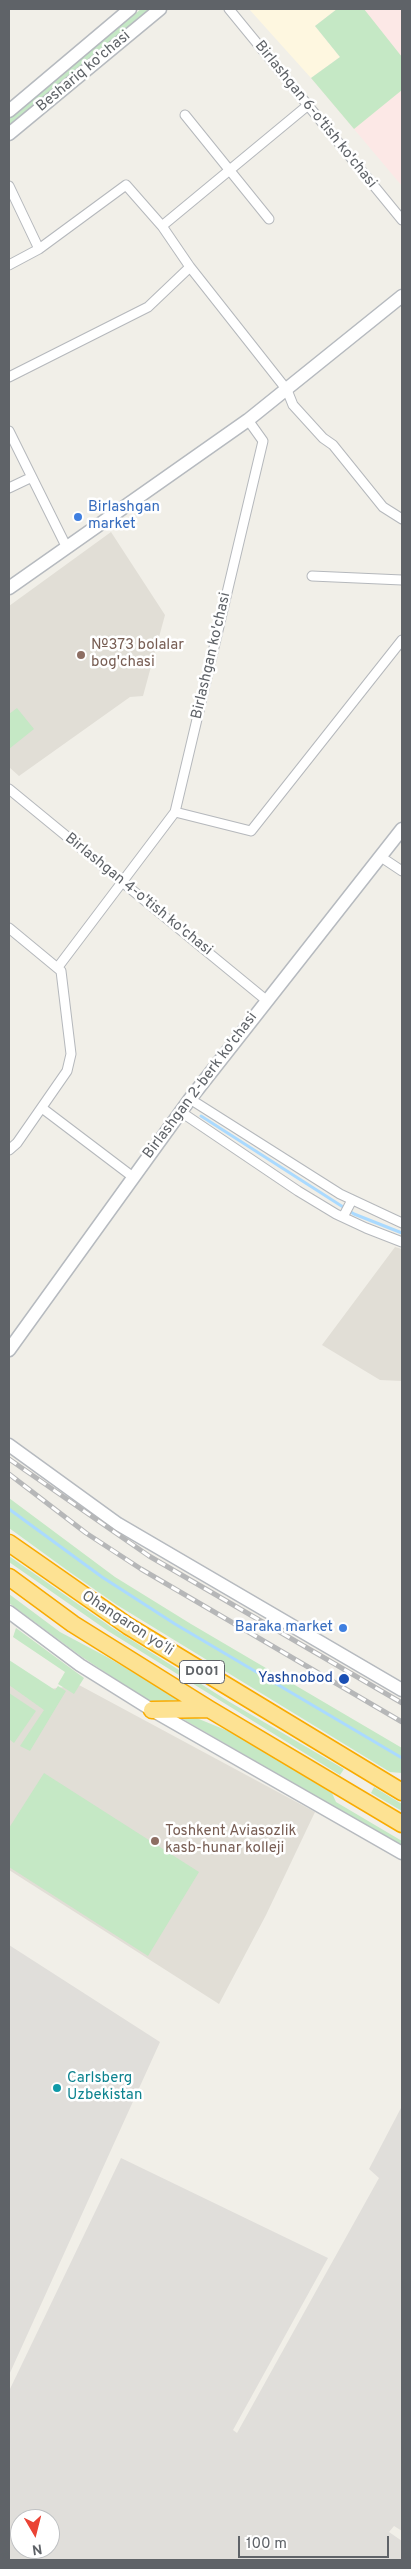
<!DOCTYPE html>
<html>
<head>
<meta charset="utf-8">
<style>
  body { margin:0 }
  #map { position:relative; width:411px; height:2569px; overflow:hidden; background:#f1efe8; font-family:Overpass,sans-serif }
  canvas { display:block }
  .frame { position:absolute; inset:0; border:10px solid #5f6368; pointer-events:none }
  .north { position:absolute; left:10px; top:2509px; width:50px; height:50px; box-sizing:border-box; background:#fff; border:1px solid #bfc1c3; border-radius:50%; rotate:172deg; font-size:14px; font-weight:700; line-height:20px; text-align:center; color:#5f6368 }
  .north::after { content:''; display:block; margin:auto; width:18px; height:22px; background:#ea4335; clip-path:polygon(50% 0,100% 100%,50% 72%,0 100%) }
  .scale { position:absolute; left:238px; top:2536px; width:151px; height:22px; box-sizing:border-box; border:2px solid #5f6368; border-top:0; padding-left:6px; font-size:15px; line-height:18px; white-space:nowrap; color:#5f6368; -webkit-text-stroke:4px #fff; paint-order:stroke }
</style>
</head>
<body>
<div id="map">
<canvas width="411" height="2569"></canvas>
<div class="frame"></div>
<div class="north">N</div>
<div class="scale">100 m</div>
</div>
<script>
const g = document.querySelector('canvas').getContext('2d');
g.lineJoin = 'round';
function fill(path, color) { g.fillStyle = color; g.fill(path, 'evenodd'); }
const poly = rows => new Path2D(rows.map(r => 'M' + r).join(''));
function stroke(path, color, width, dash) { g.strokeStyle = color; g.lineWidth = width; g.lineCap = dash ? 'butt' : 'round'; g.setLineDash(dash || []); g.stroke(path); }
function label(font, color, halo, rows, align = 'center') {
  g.font = font + ' Overpass,sans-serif'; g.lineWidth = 5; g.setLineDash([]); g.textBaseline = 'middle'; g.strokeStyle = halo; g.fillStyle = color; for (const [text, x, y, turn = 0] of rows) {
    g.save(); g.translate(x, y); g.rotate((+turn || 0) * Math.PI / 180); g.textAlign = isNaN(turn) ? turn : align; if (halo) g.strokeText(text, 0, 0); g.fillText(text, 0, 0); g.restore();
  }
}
const commercial = poly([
  [249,9,337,9,315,26,340,57,311,78]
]);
const industrial = poly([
  [9,1945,160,2042,9,2375],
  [402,2106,402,2531,394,2526,389,2532,402,2541,402,2560,9,2560,9,2391,121,2158,328,2258,233,2430,237,2433,379,2178,369,2169],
  [20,2519,50,2519,50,2549,20,2549]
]);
const education = poly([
  [111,532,165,615,143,696,130,697,19,776,9,767,9,606],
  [395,1247,402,1249,402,1381,380,1380,322,1345],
  [9,1666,43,1690,79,1685,315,1812,266,1915,219,2004,9,1870]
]);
const medical = poly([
  [337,9,402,9,402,186,311,78,340,57,315,26]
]);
const green = poly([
  [141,9,149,9,9,126,9,119],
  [337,9,364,9,402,57,402,90,354,129,311,78,340,57,315,26],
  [17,708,34,729,9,749,9,714],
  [9,1498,115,1577,191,1624,402,1748,402,1773,390,1772,117,1605,71,1573,9,1528],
  [9,1556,111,1627,228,1701,344,1769,340,1775,108,1631,9,1562],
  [9,1594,60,1632,107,1657,180,1700,180,1703,155,1705,82,1657,9,1603],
  [16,1628,84,1678,74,1694,58,1684,65,1672,13,1637],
  [9,1660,55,1690,58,1686,66,1691,30,1751,20,1746,44,1710,9,1685],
  [9,1693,36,1711,14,1743,9,1739],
  [194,1717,233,1733,332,1793,336,1802,402,1841,402,1846,181,1718],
  [44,1773,199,1872,148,1956,9,1867,9,1828],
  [374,1787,402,1804,402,1811,371,1793]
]);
const stream = poly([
  [201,1116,354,1214,402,1233],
  [9,1509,102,1577,175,1624,402,1758]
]);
const street = poly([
  [229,9,402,220],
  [185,115,269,219],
  [9,186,39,249],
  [162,226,307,106],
  [9,265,39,249,126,185,162,226,190,267,287,390,293,405,323,438,333,445,383,507,402,519],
  [9,377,148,307,190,267],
  [9,431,66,546],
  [9,488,30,478],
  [312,576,402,580],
  [9,789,266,1000],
  [175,812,251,831,402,640],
  [381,857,402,871],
  [9,928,61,971,71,1054,67,1071,17,1143,9,1150],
  [58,967,175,812,263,441,248,420],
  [190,1099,340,1194,402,1223],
  [42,1108,133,1177],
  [181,1112,298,1191,336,1214,366,1228,402,1242],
  [343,1217,352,1200]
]);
const secondary = poly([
  [9,111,130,9],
  [9,134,160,9],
  [9,588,248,420,402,296],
  [9,1350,190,1099,402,829],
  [9,1445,118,1524,402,1690],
  [9,1612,80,1665,152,1710,402,1853]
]);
const highway = poly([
  [9,1543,128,1626,402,1792],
  [9,1577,73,1624,209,1709,402,1824],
  [152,1710,209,1709]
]);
const rail = poly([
  [9,1459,149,1556,402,1703],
  [9,1474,86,1533,141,1569,402,1722]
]);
const markers = [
  [78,517,5,"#3f7fe0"],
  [81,655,5,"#8d6e63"],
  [343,1628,5,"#3f7fe0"],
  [344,1679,6,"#1a4fb4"],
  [155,1841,5,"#8d6e63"],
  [57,2088,5,"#0f9aa8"]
];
const shields = [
  [202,1672,45]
];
const shieldNames = [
  ["D001",202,1672]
];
const streetNames = [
  ["Beshariq ko'chasi",84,72,-40],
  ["Birlashgan 6-o'tish ko'chasi",315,115,51],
  ["Birlashgan ko'chasi",212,656,-77],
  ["Birlashgan 4-o'tish ko'chasi",138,895,39],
  ["Birlashgan 2-berk ko'chasi",201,1086,-53],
  ["Ohangaron yoʻli",127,1624,33]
];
const shopNames = [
  ["Birlashgan",88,508],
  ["market",88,525],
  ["Baraka market",333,1628,"right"]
];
const educationNames = [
  ["№373 bolalar",91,646],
  ["bog'chasi",91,663],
  ["Toshkent Aviasozlik",165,1832],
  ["kasb-hunar kolleji",165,1849]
];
const transitNames = [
  ["Yashnobod",333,1679]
];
const cultureNames = [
  ["Carlsberg",67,2079],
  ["Uzbekistan",67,2096]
];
fill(commercial, '#fef7e0');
fill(industrial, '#e0deda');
fill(education, '#e1ded6');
fill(medical, '#fce8e6');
fill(green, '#c5e8c5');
stroke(stream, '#aadaff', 3);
stroke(street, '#b5b8bc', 11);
stroke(secondary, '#b6babf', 15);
stroke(highway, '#f9ab00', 19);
stroke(street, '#fff', 9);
stroke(secondary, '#fff', 12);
stroke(highway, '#fde293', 16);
stroke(rail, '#b6b7b8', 5);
stroke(rail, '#fff', 3, [9]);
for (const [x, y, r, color] of markers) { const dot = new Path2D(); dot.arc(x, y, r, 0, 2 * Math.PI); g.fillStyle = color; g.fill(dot); stroke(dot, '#fff', 2); }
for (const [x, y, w] of shields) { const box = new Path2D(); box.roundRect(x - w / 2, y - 11.5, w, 23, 4); g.fillStyle = '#fff'; g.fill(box); stroke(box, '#5f6368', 1); }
label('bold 14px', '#5f6368', null, shieldNames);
label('15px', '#5f6368', '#fff', streetNames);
label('15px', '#366cbe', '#fff', shopNames, 'left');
label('15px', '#785e54', '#fff', educationNames, 'left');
label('15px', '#164399', '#fff', transitNames, 'right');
label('15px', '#0d838f', '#fff', cultureNames, 'left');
</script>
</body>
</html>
